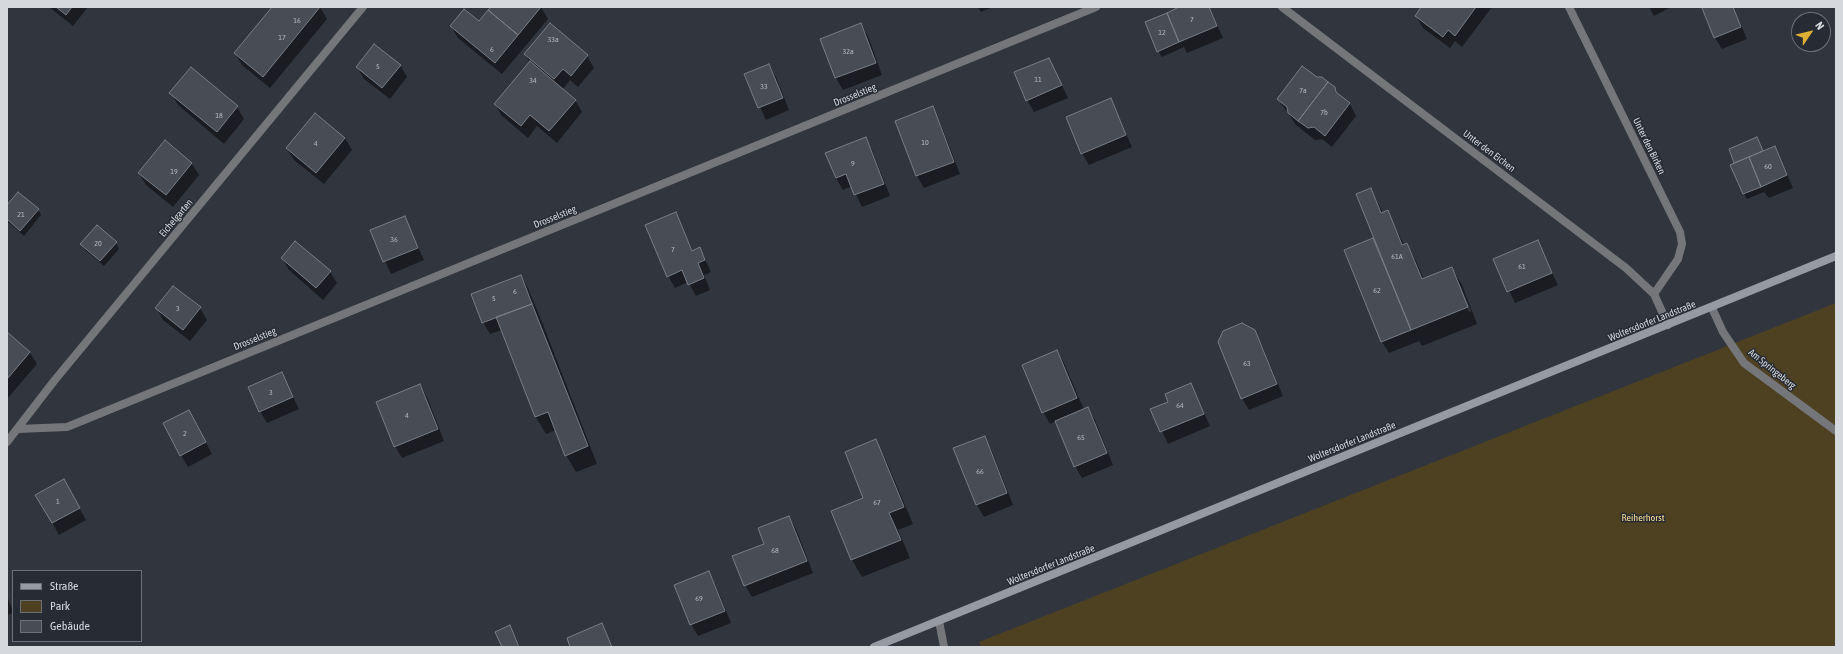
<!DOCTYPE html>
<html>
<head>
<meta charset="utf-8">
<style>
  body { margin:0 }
  #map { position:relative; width:1843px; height:654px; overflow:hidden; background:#31353e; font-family:"Asap Condensed",sans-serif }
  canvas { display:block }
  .frame { position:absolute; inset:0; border:8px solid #d5d8dd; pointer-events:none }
  .legend { position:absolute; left:12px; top:570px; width:130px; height:72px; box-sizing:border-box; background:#272b33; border:1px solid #6d7077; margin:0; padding:5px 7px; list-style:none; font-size:12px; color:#d5d8dd }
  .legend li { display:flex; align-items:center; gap:8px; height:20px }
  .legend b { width:20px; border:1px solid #6d7077 }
  .north { position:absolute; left:1791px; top:12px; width:40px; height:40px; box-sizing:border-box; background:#272b33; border:1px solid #6d7077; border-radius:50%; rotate:55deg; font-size:11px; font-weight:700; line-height:16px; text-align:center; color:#d5d8dd }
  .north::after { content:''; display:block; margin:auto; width:14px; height:18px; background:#dfb034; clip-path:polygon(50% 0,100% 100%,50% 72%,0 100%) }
</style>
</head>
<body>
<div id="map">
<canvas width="1843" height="654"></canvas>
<div class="frame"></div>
<ul class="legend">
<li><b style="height:5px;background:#969aa1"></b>Straße</li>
<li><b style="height:11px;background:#4e4121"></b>Park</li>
<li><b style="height:11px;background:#484c55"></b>Gebäude</li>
</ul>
<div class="north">N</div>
</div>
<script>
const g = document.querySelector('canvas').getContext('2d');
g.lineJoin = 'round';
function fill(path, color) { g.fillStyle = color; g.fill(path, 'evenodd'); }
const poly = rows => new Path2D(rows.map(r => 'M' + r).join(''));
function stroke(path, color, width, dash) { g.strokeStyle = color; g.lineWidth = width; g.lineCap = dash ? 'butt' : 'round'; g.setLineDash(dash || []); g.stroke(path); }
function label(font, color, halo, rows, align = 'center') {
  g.font = font + ' "Asap Condensed",sans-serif'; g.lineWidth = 3; g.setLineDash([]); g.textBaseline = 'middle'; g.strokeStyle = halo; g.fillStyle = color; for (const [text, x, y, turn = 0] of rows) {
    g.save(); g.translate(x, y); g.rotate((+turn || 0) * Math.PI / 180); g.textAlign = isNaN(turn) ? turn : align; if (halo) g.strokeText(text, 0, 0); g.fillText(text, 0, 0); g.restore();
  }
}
const green = poly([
  [1836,303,1836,647,981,647,979,642]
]);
const shadow = poly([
  [49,7,88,7,73,26],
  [273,7,320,7,327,19,270,88,242,65,235,53],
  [492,7,541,7,548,19,502,74,458,38,451,26,479,23],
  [978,7,993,7,981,12],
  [1182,7,1209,7,1223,38,1187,53,1184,47,1162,57,1158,51],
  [1423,7,1492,7,1462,47,1455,41,1450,48,1423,28,1416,16],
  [1649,7,1671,7,1654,16],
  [1707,7,1733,7,1747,39,1722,49,1715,38],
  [861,24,868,36,882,75,843,90,836,78,821,39],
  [525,54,587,56,594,68,578,87,570,80,562,90,575,100,582,112,557,143,537,126,528,138,502,116,495,104,530,63],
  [1049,59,1068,98,1034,112,1027,100],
  [400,65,407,77,390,99,364,79,357,67],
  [769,65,776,77,789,110,766,120,745,75],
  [191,69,237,107,244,119,224,144,178,105,171,93],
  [1316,78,1334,88,1338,95,1350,104,1356,116,1332,147,1322,139,1315,140,1296,125,1278,99],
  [1111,100,1132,147,1089,165,1082,153],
  [933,108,939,120,960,174,924,188,917,176,896,122],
  [345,138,352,150,324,184,294,160,287,149],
  [865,138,872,150,890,196,862,207,852,186,843,190,836,178],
  [165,142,192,164,199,175,173,207,146,185,139,173],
  [1759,144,1763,152,1775,147,1793,188,1769,198,1764,192,1747,199,1744,194,1730,149],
  [1371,189,1383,213,1388,212,1404,245,1407,244,1416,261,1424,280,1452,268,1462,285,1477,324,1422,346,1419,341,1389,353,1382,342,1373,239,1377,244],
  [1458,285,1460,285,1471,311,1469,312],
  [7,207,38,209,41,215,24,236,7,221],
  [675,213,693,251,700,248,711,272,704,275,710,290,696,296,688,282,675,288,668,276],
  [404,217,424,260,391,274,371,231],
  [1537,241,1558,285,1515,303,1494,259],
  [116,243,119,249,104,266,85,250,82,244],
  [282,258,330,272,337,283,323,300,289,270],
  [521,276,528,288,542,322,597,464,576,472,566,455,556,430,546,434,536,417,502,330,490,334,483,322],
  [157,308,200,308,207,320,190,341,163,320],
  [1254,331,1261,343,1283,396,1249,410,1242,398],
  [7,334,30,353,37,364,7,399],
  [1057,351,1064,363,1084,410,1088,409,1095,420,1113,465,1082,478,1075,466,1056,421,1050,424,1043,412],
  [282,374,299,409,267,423,260,411],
  [1190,384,1210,426,1168,444,1152,409,1169,402],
  [420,385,427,397,444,441,402,458,395,446],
  [189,411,212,454,188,467,181,455],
  [984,437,991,449,1013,505,984,517,977,505,955,449],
  [875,441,885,458,913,524,898,530,910,558,862,577,852,560,832,511,864,498],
  [70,492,86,520,59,535,37,495],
  [789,517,796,529,813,573,752,597,745,585,765,545],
  [709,572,715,584,731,623,698,636,691,624],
  [7,596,13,611,13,613,7,615],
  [602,624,613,647,572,647],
  [510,627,516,638,520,647,503,647]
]);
const building = poly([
  [56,7,72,7,66,15,56,7],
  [272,7,320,7,263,77,234,53,272,7],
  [491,7,541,7,518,35,488,10,491,7],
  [1179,7,1209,7,1217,26,1179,42,1167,13,1179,7],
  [1421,7,1476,7,1455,36,1448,30,1443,37,1415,16,1421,7],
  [1704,7,1733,7,1741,27,1714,38,1702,8,1704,7],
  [464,9,479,21,488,10,518,35,495,63,450,26,464,9],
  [1167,13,1179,42,1157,52,1145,22,1167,13],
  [550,23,588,55,571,76,563,69,554,79,524,54,550,23],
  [861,23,876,63,835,78,820,39,861,23],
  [374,44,401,65,382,88,356,67,374,44],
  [1049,58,1062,85,1026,101,1014,72,1049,58],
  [530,61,576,100,549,131,530,115,521,126,494,104,530,61],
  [769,64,783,98,758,108,744,74,769,64],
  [1302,66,1317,77,1322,77,1328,82,1298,121,1288,113,1287,107,1277,99,1302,66],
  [191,67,238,106,217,132,169,93,191,67],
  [1328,82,1335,87,1336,92,1350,103,1325,136,1314,127,1308,128,1298,121,1328,82],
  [1111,98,1126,135,1081,154,1066,117,1111,98],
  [933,106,954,162,916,176,895,121,933,106],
  [315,113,345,138,316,173,286,148,315,113],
  [866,137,884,184,854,195,846,174,836,178,825,153,866,137],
  [1757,137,1763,151,1734,163,1729,149,1757,137],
  [165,140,192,163,166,195,138,173,165,140],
  [1775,146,1787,175,1761,187,1749,157,1775,146],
  [1749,157,1761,187,1743,194,1730,165,1749,157],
  [1371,188,1381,213,1388,210,1402,245,1407,243,1422,279,1452,267,1468,307,1411,330,1356,194,1371,188],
  [18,192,39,209,20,231,7,219,7,205,18,192],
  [676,212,692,251,700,247,705,260,698,263,704,278,688,285,682,270,667,277,645,225,676,212],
  [405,216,418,248,383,262,370,230,405,216],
  [97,225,117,242,100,261,80,244,97,225],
  [1373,238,1411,330,1381,342,1344,250,1373,238],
  [1538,240,1552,273,1507,292,1493,259,1538,240],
  [295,241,331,271,316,288,281,258,295,241],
  [521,275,532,304,482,323,471,294,521,275],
  [173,286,201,307,183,330,155,308,173,286],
  [532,304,588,446,565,456,548,412,535,417,496,317,532,304],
  [1242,323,1255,330,1277,384,1241,399,1218,342,1223,331,1242,323],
  [7,332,30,352,8,378,7,377,7,332],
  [1057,350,1077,398,1042,413,1022,365,1057,350],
  [282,372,293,397,259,412,248,387,282,372],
  [1191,383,1204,414,1160,432,1150,409,1168,402,1165,394,1191,383],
  [420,384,438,429,394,447,376,402,420,384],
  [1088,407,1107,453,1074,467,1055,421,1088,407],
  [189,410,206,442,180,456,163,423,189,410],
  [985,436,1007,493,976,505,953,448,985,436],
  [876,439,904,507,889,513,901,540,851,560,831,511,863,498,845,452,876,439],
  [64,479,80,508,52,523,35,495,64,479],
  [789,516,807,561,744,586,732,556,764,544,758,528,789,516],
  [709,571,725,611,690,625,674,585,709,571],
  [602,623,612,647,570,647,567,638,602,623],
  [510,625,519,647,502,647,495,632,510,625]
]);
const minor = poly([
  [1282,7,1626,268,1654,294,1668,325],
  [1569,7,1680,232,1682,244,1678,259,1654,294],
  [1712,308,1723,332,1744,363,1836,431],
  [18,429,67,427,1096,7],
  [7,442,54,381,363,7],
  [939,621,944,647]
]);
const secondary = poly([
  [874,647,1836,256]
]);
const numberNames = [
  ["7",1192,19],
  ["16",297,20],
  ["12",1162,32],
  ["17",282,37],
  ["33a",553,39],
  ["6",492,49],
  ["32a",848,51],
  ["5",378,66],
  ["11",1038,79],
  ["34",533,80],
  ["33",764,86],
  ["7a",1303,90],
  ["7b",1324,112],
  ["18",219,115],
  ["10",925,142],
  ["4",316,143],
  ["9",853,163],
  ["60",1768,166],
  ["19",174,171],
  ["21",21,214],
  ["36",394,239],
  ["20",98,243],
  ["7",673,249],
  ["61A",1397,256],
  ["61",1522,266],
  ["62",1377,290],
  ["6",515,291],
  ["5",494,298],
  ["3",178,308],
  ["63",1247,363],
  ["3",271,392],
  ["64",1180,405],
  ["4",407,415],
  ["2",185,433],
  ["65",1081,437],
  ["66",980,471],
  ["1",58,501],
  ["67",877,502],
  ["68",775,550],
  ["69",699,598]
];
const streetNames = [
  ["Drosselstieg",855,95,-22],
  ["Unter den Birken",1649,146,64],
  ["Unter den Eichen",1489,151,37],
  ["Drosselstieg",555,217,-22],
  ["Eichelgarten",176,218,-50],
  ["Woltersdorfer Landstraße",1652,321,-22],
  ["Drosselstieg",255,339,-22],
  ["Am Springeberg",1772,369,39],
  ["Woltersdorfer Landstraße",1352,442,-22],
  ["Woltersdorfer Landstraße",1051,565,-22]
];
const parkNames = [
  ["Reiherhorst",1643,518]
];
fill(green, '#4e4121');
fill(shadow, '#0007');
fill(building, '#484c55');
stroke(building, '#787d87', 1);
stroke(minor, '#74767a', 8);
stroke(secondary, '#969aa1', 8);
label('8px', '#b2b5bb', null, numberNames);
label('10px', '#d5d8dd', '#272b33', streetNames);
label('10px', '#fede94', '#272b33', parkNames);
</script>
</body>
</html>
